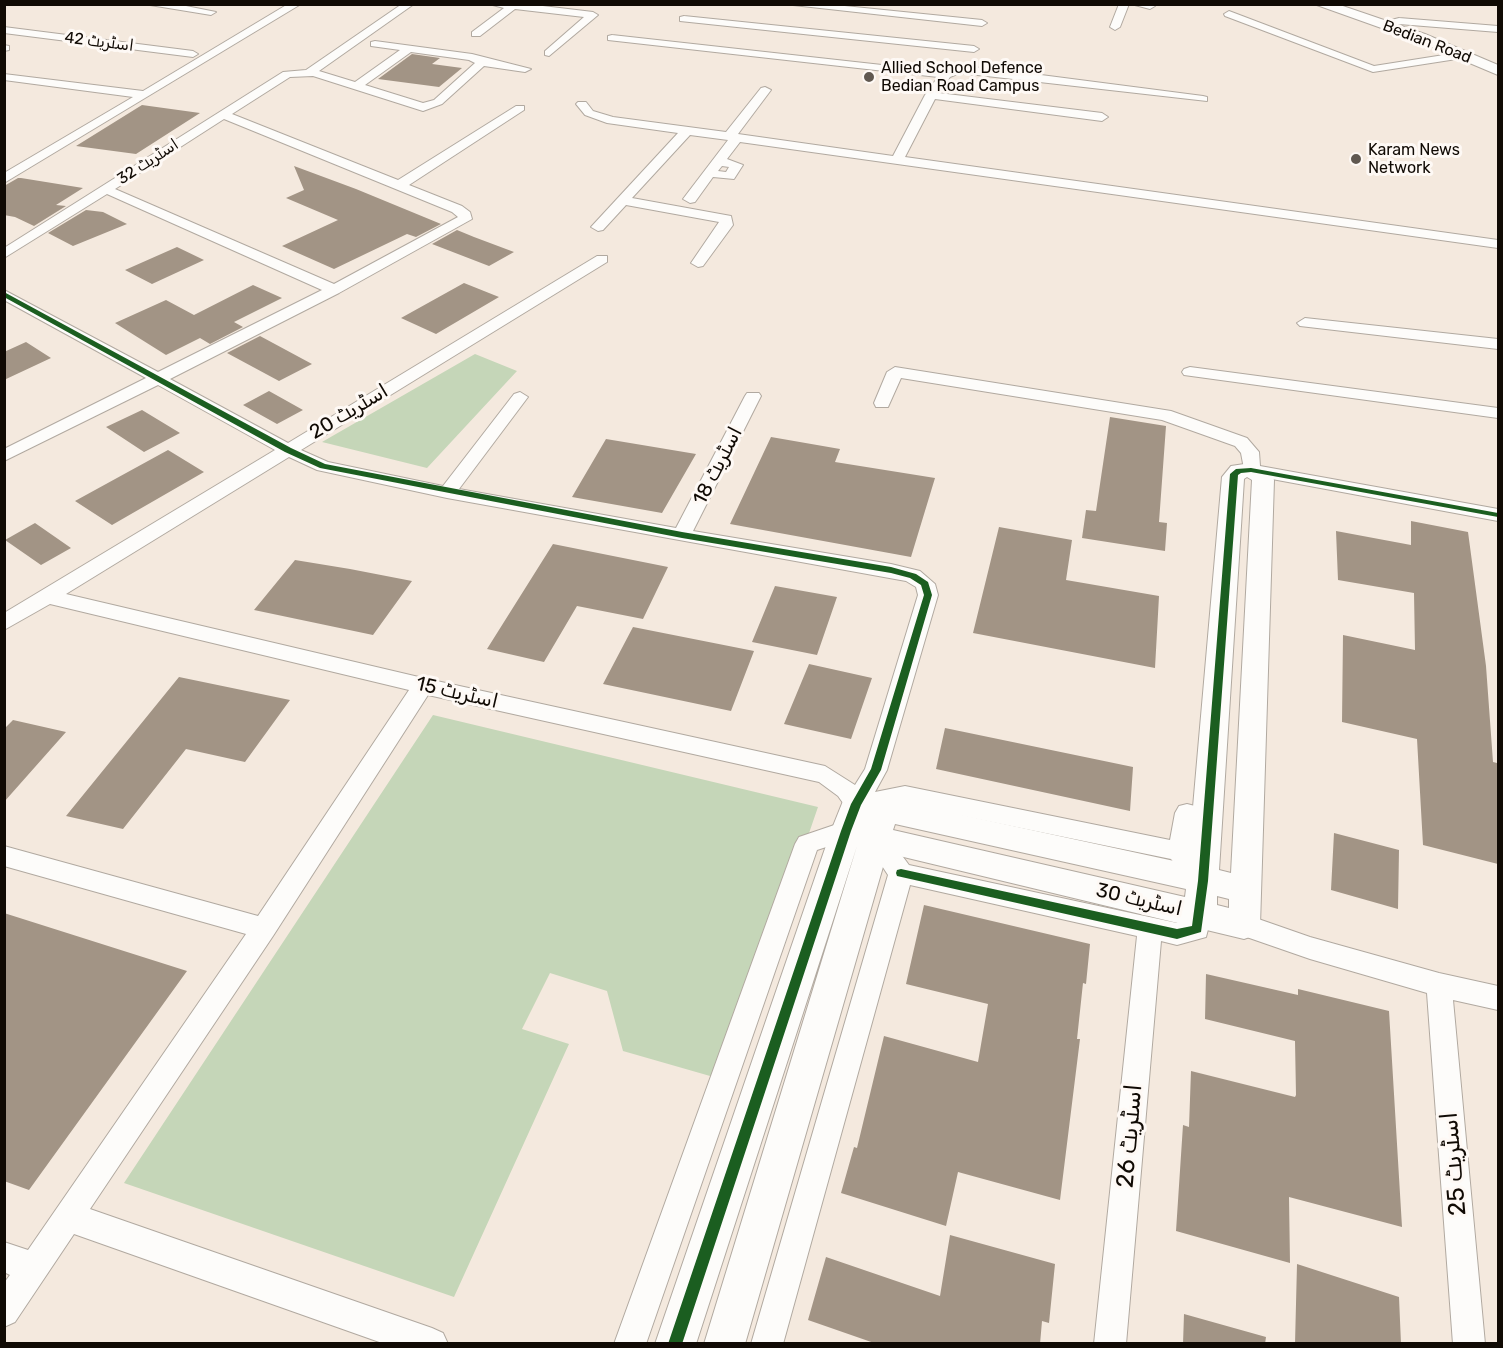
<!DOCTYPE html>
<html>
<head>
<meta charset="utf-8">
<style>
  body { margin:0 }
  #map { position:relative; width:1503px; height:1348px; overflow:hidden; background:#f4e9de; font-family:Rubik,sans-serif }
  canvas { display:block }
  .frame { position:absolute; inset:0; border:6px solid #100a04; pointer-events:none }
</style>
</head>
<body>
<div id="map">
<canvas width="1503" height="1348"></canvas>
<div class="frame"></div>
</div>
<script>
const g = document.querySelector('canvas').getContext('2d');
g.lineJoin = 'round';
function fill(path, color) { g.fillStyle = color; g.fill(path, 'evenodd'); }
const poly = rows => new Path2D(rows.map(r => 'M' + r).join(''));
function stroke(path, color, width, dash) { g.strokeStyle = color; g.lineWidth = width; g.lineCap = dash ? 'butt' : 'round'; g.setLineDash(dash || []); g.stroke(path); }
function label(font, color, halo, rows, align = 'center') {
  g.font = font + ' Rubik,Cairo,sans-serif'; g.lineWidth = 6; g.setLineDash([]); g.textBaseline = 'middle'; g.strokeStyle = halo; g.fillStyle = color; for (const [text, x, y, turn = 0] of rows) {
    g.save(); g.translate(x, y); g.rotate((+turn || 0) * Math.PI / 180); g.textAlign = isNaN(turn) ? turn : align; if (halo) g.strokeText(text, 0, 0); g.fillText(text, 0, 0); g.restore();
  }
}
const green = poly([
  [475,354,517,371,427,468,322,442],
  [433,715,818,807,724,1080,623,1051,607,991,550,973,522,1029,569,1044,454,1297,124,1183]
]);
const building = poly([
  [412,54,440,58,432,64,462,68,439,87,378,79],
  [142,105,200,113,136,154,76,146],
  [294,166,356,189,441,224,416,237,407,234,334,269,282,246,338,220,286,198,304,190],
  [18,178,21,178,83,188,56,205,66,206,34,226,15,217,4,215,4,186],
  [86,210,103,212,127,224,73,246,48,233],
  [457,230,474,237,514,252,489,266,432,244],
  [177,247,204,260,152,284,125,270],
  [464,283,499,297,436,334,401,318],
  [253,285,282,298,234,322,243,327,210,344,200,338,166,355,115,323,166,300,194,315],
  [260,336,312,364,279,381,227,353],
  [26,342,51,358,4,380,4,352],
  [269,391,303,410,277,424,243,405],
  [142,410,180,433,144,452,106,427],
  [1110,417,1166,426,1159,522,1167,523,1165,551,1082,538,1086,510,1096,511],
  [771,437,840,449,835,462,935,478,911,557,730,524],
  [606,439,696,454,662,513,572,497],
  [168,450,204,472,112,525,75,501],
  [1411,521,1468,532,1486,666,1493,762,1497,763,1498,864,1423,845,1417,739,1342,722,1343,635,1415,650,1414,593,1338,580,1336,531,1411,545],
  [35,523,71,548,41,565,5,540],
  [999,527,1072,540,1066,580,1159,596,1155,668,973,633],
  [553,544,668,567,643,619,577,606,544,662,487,649],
  [295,560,350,569,412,581,373,635,254,610],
  [775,586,837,597,817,655,752,642],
  [633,627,754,651,731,711,603,684],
  [809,664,872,678,851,739,784,724],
  [179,677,290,700,245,762,186,749,123,829,66,816],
  [13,720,66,732,4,802,4,729],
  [945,728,1133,767,1130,811,936,769],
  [1334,833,1399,850,1398,909,1331,890],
  [924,905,1090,944,1086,984,1083,983,1077,1039,1080,1039,1060,1200,958,1172,946,1226,841,1193,854,1147,857,1148,884,1036,978,1062,988,1004,906,984],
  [4,913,187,971,29,1190,4,1181],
  [1206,974,1298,995,1298,989,1389,1011,1402,1227,1289,1197,1290,1263,1176,1231,1183,1125,1189,1127,1191,1071,1295,1097,1296,1095,1295,1041,1205,1019],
  [950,1235,1055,1264,1049,1323,1042,1321,1040,1344,877,1344,808,1320,826,1257,940,1296],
  [1297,1264,1399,1297,1401,1344,1295,1344],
  [1184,1314,1266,1337,1265,1344,1183,1344]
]);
const minor = poly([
  [144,4,176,4,216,12,211,15,144,4],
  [288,4,301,4,4,183,4,173,133,97,4,80,4,74,143,91,288,4],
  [402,4,414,4,319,71,355,82,400,50,371,46,371,42,375,41,472,54,531,69,525,72,484,66,442,104,423,111,313,76,290,77,232,114,398,180,516,106,524,106,524,110,409,185,462,206,470,212,472,219,339,293,170,379,288,443,597,256,607,256,607,262,301,450,328,462,443,486,514,394,520,392,528,397,459,489,676,528,745,396,747,393,759,393,761,396,693,531,891,564,920,571,935,584,938,595,887,770,875,792,905,786,1170,840,1175,813,1179,806,1187,804,1195,806,1199,813,1191,849,1215,881,1212,888,1203,891,1194,888,1171,859,905,804,856,813,848,810,838,796,819,782,428,695,273,936,90,1209,432,1328,443,1333,448,1344,385,1344,74,1234,15,1322,4,1327,4,1283,10,1275,4,1272,4,1242,28,1250,246,934,4,866,4,846,258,916,409,690,50,604,4,630,4,613,275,450,158,385,4,461,4,449,146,378,4,300,4,290,158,372,322,290,107,194,4,258,4,248,283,72,306,70,402,4],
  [411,52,469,60,475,63,434,100,423,103,365,85,411,52],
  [224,119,452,212,458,217,334,284,115,189,224,119],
  [289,457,317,470,447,498,906,581,916,587,918,595,865,769,855,785,825,766,423,678,66,594,289,457],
  [489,4,526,4,593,12,598,15,549,56,545,55,545,51,584,17,515,9,480,36,472,36,472,32,504,8,489,4],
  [784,4,825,4,982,20,987,23,982,26,784,4],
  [1119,4,1129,4,1120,27,1115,30,1110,27,1119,4],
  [1131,4,1154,4,1155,6,1150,9,1131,4],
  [1229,11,1374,66,1463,52,1468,55,1463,58,1373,72,1225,16,1224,14,1229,11],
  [684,16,974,46,979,49,974,52,680,21,680,17,684,16],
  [1399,18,1498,26,1498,32,1399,24,1381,27,1376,24,1399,18],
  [4,27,193,51,198,54,193,57,4,33,4,27],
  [612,35,945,72,963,67,987,68,1203,96,1207,97,1207,101,960,73,950,77,939,93,1102,113,1108,117,1102,121,935,99,905,157,1498,240,1498,248,740,142,727,159,743,165,734,179,713,177,695,202,690,203,683,199,728,140,690,135,632,198,731,216,733,225,703,266,698,267,691,263,719,222,626,205,603,230,598,231,591,227,678,133,607,123,585,115,576,104,578,102,586,102,593,111,613,117,726,132,761,88,765,87,771,90,738,134,893,156,925,95,938,77,608,40,608,36,612,35],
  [722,166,729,167,726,172,718,171,722,166],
  [4,45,9,46,9,50,4,51,4,45],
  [1305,318,1498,339,1498,349,1300,326,1297,323,1305,318],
  [895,367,1171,411,1247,438,1259,452,1260,466,1498,509,1498,521,1245,474,1241,453,1235,446,1162,420,901,378,888,407,876,407,874,403,887,372,895,367],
  [1190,367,1498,408,1498,418,1184,375,1182,372,1184,369,1190,367],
  [846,821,854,824,858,831,854,838,817,850,646,1344,614,1344,795,844,799,837,846,821],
  [875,827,883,830,909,865,1177,923,1186,921,1191,906,1200,903,1209,906,1212,914,1206,937,1177,945,1161,941,1126,1344,1094,1344,1137,936,910,885,783,1344,751,1344,888,875,863,837,867,830,875,827],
  [1244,914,1310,937,1439,973,1498,986,1498,1010,1453,1000,1485,1344,1453,1344,1427,993,1310,959,1235,933,1231,925,1235,917,1244,914]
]);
const tertiary = poly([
  [1251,463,1270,471,1274,480,1260,925,1255,935,1244,939,887,853,745,1344,704,1344,857,846,696,1344,655,1344,831,831,845,796,856,792,1188,864,1222,477,1231,466,1251,463],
  [1247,477,1252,480,1231,873,1219,870,1244,479,1247,477],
  [895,824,1186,889,1185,897,893,830,895,824],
  [1217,896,1229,899,1229,908,1217,905,1217,896]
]);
const secondary = poly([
  [1314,4,1337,4,1425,34,1498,65,1498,75,1415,40,1314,4]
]);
const cycleway = poly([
  [4,292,291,448,325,464,682,532,891,567,916,574,928,582,932,595,881,770,861,805,851,831,682,1344,668,1344,841,831,851,804,871,769,924,595,921,585,910,578,891,573,682,538,320,468,285,452,4,297,4,292],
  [1251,468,1498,513,1498,517,1251,472,1241,473,1238,475,1208,881,1201,932,1177,939,897,876,896,873,897,870,901,869,1177,929,1192,926,1198,881,1230,474,1236,469,1251,468]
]);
const markers = [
  [869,77,6,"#605850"],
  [1356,159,6,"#605850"]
];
const farStreetnames = [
  ["اسٹریٹ 42",99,42,7],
  ["Bedian Road",1427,42,21],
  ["اسٹریٹ 32",148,162,-33]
];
const farPoinames = [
  ["Allied School Defence",881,68],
  ["Bedian Road Campus",881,86],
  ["Karam News",1368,150],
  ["Network",1368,168]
];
const streetNames = [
  ["اسٹریٹ 20",349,412,-31],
  ["اسٹریٹ 18",718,466,-63],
  ["اسٹریٹ 15",457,693,13],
  ["اسٹریٹ 30",1139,900,13]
];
const nearStreetnames = [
  ["اسٹریٹ 26",1130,1136,-85],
  ["اسٹریٹ 25",1454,1164,-95]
];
fill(green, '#c5d6b8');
fill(building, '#a29485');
stroke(minor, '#b1a9a0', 2);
stroke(tertiary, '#b1a9a0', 2);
stroke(secondary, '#b1a9a0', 2);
fill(minor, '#fdfcfa');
fill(tertiary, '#fdfcfa');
fill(secondary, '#fdfcfa');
fill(cycleway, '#1b5e20');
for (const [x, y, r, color] of markers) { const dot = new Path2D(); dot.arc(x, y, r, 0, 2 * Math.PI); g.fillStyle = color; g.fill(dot); stroke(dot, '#fef9f5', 2); }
label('16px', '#100a04', '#fef9f5', farStreetnames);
label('16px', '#100a04', '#fef9f5', farPoinames, 'left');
label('20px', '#100a04', '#fef9f5', streetNames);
label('24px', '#100a04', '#fef9f5', nearStreetnames);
</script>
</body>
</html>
